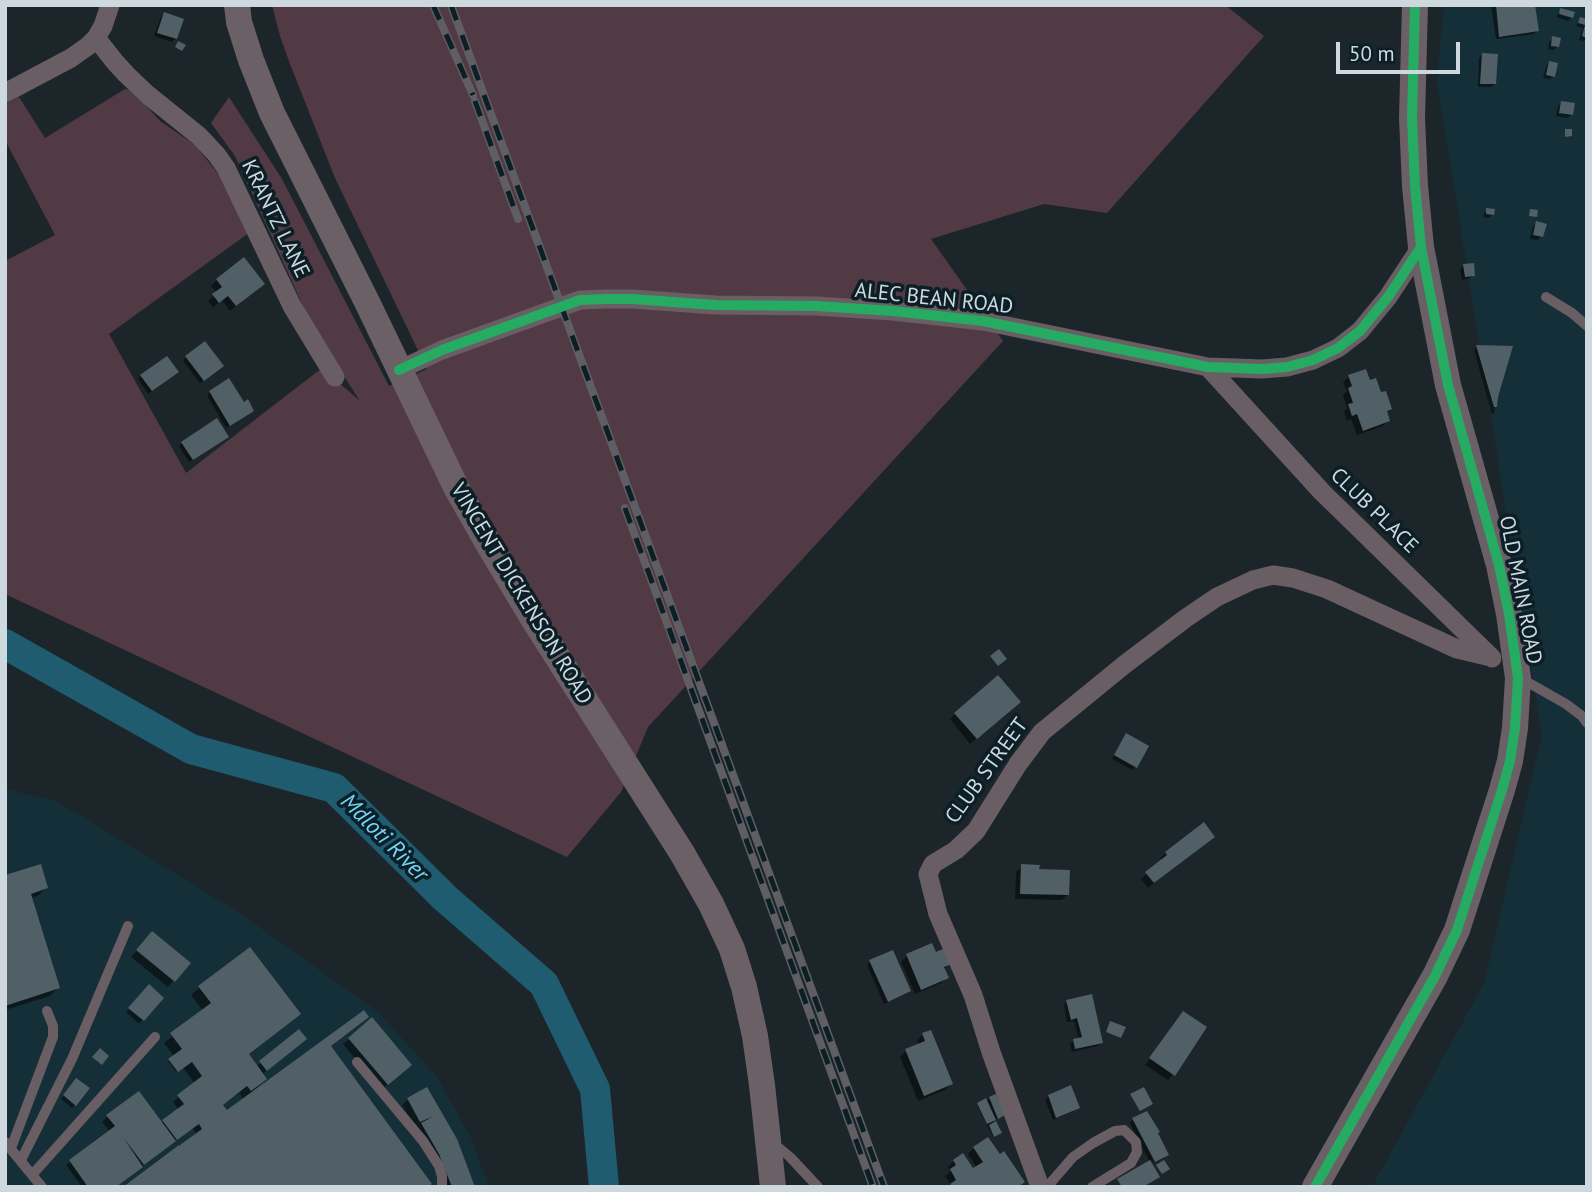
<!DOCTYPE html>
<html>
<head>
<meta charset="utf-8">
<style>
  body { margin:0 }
  #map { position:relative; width:1592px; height:1192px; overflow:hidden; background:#1c262a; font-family:"PT Sans",sans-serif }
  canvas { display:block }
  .frame { position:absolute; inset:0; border:7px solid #cdd9de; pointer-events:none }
  .scale { position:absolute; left:1336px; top:42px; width:124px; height:32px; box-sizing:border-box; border:4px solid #cdd9de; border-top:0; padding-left:9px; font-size:21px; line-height:24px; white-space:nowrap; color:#cdd9de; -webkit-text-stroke:5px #0c1f27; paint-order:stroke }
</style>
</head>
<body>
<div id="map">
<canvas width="1592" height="1192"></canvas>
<div class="frame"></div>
<div class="scale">50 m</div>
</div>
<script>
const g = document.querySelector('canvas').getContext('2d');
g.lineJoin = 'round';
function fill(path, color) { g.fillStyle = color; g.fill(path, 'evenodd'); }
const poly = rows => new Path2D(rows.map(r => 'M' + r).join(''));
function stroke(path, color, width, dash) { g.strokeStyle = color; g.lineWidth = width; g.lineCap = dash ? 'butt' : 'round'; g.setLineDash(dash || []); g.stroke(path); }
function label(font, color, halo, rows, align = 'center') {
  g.font = font + ' "PT Sans",sans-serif'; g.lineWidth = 7; g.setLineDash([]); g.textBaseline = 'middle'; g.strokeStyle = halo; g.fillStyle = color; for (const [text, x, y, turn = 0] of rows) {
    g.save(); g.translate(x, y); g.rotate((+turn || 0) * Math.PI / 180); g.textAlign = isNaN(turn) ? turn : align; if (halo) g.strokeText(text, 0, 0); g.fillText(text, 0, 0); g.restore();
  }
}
const built = poly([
  [1444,5,1587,5,1587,1187,1372,1187,1484,983,1542,735,1437,80],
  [5,789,58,802,238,912,378,1012,437,1077,471,1138,489,1187,5,1187]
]);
const green = poly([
  [272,5,1225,5,1264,36,1107,213,1044,204,931,239,1003,341,648,727,621,792,567,857,5,594,5,261,55,235,5,140,5,104,19,97,45,138,125,89,133,91,160,121,195,145,223,180,250,232,109,334,186,473,322,368,360,401,313,328,235,156,211,123,229,97,282,179,389,386,427,369,335,178,290,64,280,36]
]);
const shadow = poly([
  [1491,5,1533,5,1537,30,1534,34,1496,39],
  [1561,10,1572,17,1568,21,1556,17],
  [164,14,175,38,172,42,154,36,161,17],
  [1581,19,1587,21,1587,39,1584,41,1579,40,1583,28,1576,26],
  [1553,38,1558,46,1554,50,1548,49,1549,42],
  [1482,55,1495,84,1491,87,1478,87,1479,58],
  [1549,63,1554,76,1550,79,1543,78,1546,67],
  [1561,103,1572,114,1568,118,1556,116,1558,106],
  [1487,210,1492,215,1489,218,1483,217,1484,213],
  [1537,223,1541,236,1538,240,1530,239,1533,226],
  [1464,266,1473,275,1470,278,1462,280,1460,269],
  [217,280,257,289,230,311,222,300,213,307,208,301,217,293,211,286],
  [1477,347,1496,396,1494,413,1492,415,1474,350],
  [186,357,218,369,200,383,183,361],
  [173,375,148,394,138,379,141,376],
  [1349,377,1379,394,1390,408,1386,413,1388,420,1383,426,1357,435,1351,419,1347,421,1344,412,1347,408,1343,395,1347,391,1343,382],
  [210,392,243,404,249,414,226,428,207,395],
  [223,440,189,462,179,446,182,443],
  [1013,708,970,744,950,719,955,714],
  [1123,739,1135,767,1132,770,1112,759],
  [1208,842,1148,888,1141,879,1162,861,1160,858,1166,853],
  [1022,866,1038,871,1067,895,1062,900,1015,899,1016,872],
  [5,877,46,888,38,896,30,898,58,988,50,996,5,1010],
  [146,939,188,963,168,987,131,957],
  [931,945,935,954,950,963,943,970,946,977,941,983,915,994,901,962,907,956],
  [250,949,247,1055,256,1067,299,1032,302,1043,262,1074,265,1079,253,1091,254,1093,329,1046,197,1134,192,1128,115,1187,82,1187,66,1165,110,1132,102,1122,108,1116,161,1123,179,1110,173,1102,195,1084,184,1069,184,1066,176,1072,168,1061,174,1056,164,1043,203,1011,191,995,199,988],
  [239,1093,244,1100,227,1113,221,1106],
  [870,962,909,991,906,994,884,1004,867,965],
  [149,987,162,998,139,1024,126,1012],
  [1067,1002,1101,1042,1098,1046,1072,1052,1070,1044,1074,1041,1079,1040,1074,1021,1067,1022,1064,1005],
  [1177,1019,1173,1074,1168,1080,1145,1065],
  [372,1020,404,1070,381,1090,343,1044],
  [923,1035,951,1084,945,1090,918,1101,900,1057,906,1051,919,1046,917,1040],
  [73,1083,75,1105,72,1108,61,1099],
  [426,1089,473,1187,444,1187,434,1160,402,1105,408,1100],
  [995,1096,1002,1116,994,1120,1000,1133,993,1137,977,1105],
  [1049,1096,1078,1108,1074,1111,1053,1120,1045,1100],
  [1133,1119,1156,1133,1167,1154,1164,1158,1154,1163,1151,1160,1149,1161,1130,1123],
  [974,1148,1018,1187,949,1187,951,1185,945,1176,951,1171,948,1167,954,1161,963,1156,973,1171,977,1168,968,1154]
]);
const river = poly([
  [5,644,191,749,334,788,445,898,544,984,595,1089,604,1187]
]);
const building = poly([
  [1496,5,1535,5,1539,31,1499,37],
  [1560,8,1575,12,1573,18,1559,14],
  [164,12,184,19,177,39,157,33],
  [1580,17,1587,19,1587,38,1582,36,1585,25,1578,23],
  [1552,36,1561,38,1559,47,1551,46],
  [178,41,186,45,182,51,175,47],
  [1482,53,1498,54,1496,84,1480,84],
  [1549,61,1558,63,1555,77,1546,75],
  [1561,101,1575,103,1573,115,1559,113],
  [1565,129,1572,129,1572,136,1565,137],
  [1486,208,1495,209,1494,215,1486,214],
  [1530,209,1538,210,1537,217,1529,216],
  [1536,221,1547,224,1543,237,1533,235],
  [244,257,265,284,236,306,228,296,219,303,212,294,222,287,216,279],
  [1474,263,1475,276,1465,277,1463,264],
  [205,341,224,366,204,381,185,356],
  [1476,345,1513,346,1498,397,1497,407,1494,407],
  [167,356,179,372,152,391,140,375],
  [1366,369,1370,380,1376,378,1381,392,1386,391,1392,409,1387,411,1390,421,1363,431,1357,414,1352,416,1348,404,1353,403,1348,388,1352,386,1348,375],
  [229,378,244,402,248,399,254,411,230,426,209,391],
  [217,418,229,437,193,460,181,442],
  [999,649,1007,659,998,666,990,656],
  [998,675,1021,702,977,739,954,713],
  [1126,733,1149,746,1137,768,1114,755],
  [1204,822,1215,837,1154,883,1145,872,1167,855,1165,852],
  [41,864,48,888,31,894,60,988,5,1006,5,875],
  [1021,864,1040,865,1039,869,1070,870,1069,895,1020,894],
  [152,931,191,963,175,982,136,950],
  [932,943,936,952,945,948,952,964,944,967,949,978,921,990,906,954],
  [250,947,301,1014,249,1054,267,1079,251,1091,247,1086,223,1105,227,1110,364,1010,369,1017,331,1046,432,1184,427,1187,123,1187,179,1145,181,1146,180,1145,202,1129,199,1124,177,1140,162,1120,184,1104,177,1095,202,1076,192,1062,178,1072,168,1059,182,1049,170,1033,211,1003,198,986],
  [893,950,911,991,888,1002,869,960],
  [149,984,164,998,144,1021,128,1008],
  [1092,994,1103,1043,1075,1049,1073,1039,1082,1037,1077,1018,1071,1020,1066,1000],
  [1183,1011,1207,1027,1175,1076,1149,1058],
  [372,1017,412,1065,388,1085,348,1038],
  [1110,1021,1126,1027,1121,1038,1106,1032],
  [299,1029,307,1039,267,1071,259,1061],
  [931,1030,953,1084,924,1096,905,1049,925,1041,922,1033],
  [100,1048,109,1056,102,1065,92,1057],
  [76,1078,90,1088,76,1106,63,1095],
  [1071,1085,1080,1108,1056,1118,1048,1095],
  [427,1087,457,1139,475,1187,452,1187,439,1154,421,1123,434,1116,420,1122,407,1098],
  [1144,1087,1153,1104,1140,1111,1130,1094],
  [139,1091,176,1141,144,1165,123,1137,143,1167,116,1187,88,1187,69,1160,115,1126,106,1115],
  [996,1094,1005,1115,998,1119,989,1097],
  [986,1098,996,1120,987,1124,977,1103],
  [1147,1111,1160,1132,1158,1133,1169,1155,1155,1162,1132,1118],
  [996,1121,1002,1133,994,1137,989,1125],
  [988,1137,1000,1154,1004,1151,1025,1182,1018,1187,999,1187,998,1185,994,1187,952,1187,950,1184,956,1180,950,1169,956,1165,953,1160,963,1153,973,1168,983,1162,973,1147],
  [1150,1160,1160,1177,1143,1187,1122,1187,1117,1179],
  [1164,1160,1170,1169,1162,1174,1156,1165]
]);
const lane = poly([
  [1546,297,1572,313,1587,326],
  [1522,679,1566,704,1582,716,1587,723],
  [357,1062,423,1141,439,1166,442,1176,442,1187],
  [5,1142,42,1187],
  [773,1143,790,1157,818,1187],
  [11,1148,53,1037,53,1026,47,1011],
  [21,1160,72,1059,128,926],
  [32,1175,155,1037],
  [1047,1187,1073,1157,1093,1143,1115,1131,1124,1130,1136,1142,1137,1152,1131,1163,1092,1187]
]);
const street = poly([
  [96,38,115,62,126,74,148,95,199,136,216,154,226,168,292,306,335,377],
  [5,93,71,58,88,46,96,38,103,26,110,5],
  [1208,367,1322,492,1492,658],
  [399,370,442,350,580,300,606,299,632,299,715,305,816,306,893,311,983,321,1208,367,1262,369,1287,367,1313,360,1338,348,1360,331,1388,297,1421,247],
  [1040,1187,991,1052,973,995,938,914,928,874,933,864,956,850,976,831,1018,764,1042,732,1124,665,1186,618,1217,597,1253,580,1273,575,1293,578,1327,589,1457,649,1491,657]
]);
const secondary = poly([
  [237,5,239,22,251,60,272,113,367,302,456,487,490,547,534,620,682,853,711,904,732,949,744,987,755,1036,762,1085,773,1187],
  [1315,1187,1435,976,1457,930,1502,790,1510,761,1515,728,1518,678,1509,614,1499,565,1448,385,1421,247,1415,186,1412,118,1415,5]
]);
const rail = poly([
  [433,5,473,95],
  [451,5,884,1187],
  [475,101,518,219],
  [625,508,873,1187]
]);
const cycleway = poly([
  [399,370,442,350,580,300,606,299,632,299,715,305,816,306,893,311,983,321,1208,367,1262,369,1287,367,1313,360,1338,348,1360,331,1388,297,1421,247],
  [1315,1187,1435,976,1457,930,1502,790,1510,761,1515,728,1518,678,1509,614,1499,565,1448,385,1421,247,1415,186,1412,118,1415,5]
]);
const streetNames = [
  ["KRANTZ LANE",275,219,64],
  ["ALEC BEAN ROAD",934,299,6],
  ["CLUB PLACE",1374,511,44],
  ["OLD MAIN ROAD",1520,590,79],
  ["VINCENT DICKENSON ROAD",521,594,59],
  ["CLUB STREET",987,771,-54]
];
const waterNames = [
  ["Mdloti River",384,838,45]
];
fill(built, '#152f38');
fill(green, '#523a44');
fill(shadow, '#0007');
stroke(river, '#205c70', 30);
fill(building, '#506066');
stroke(lane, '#695e64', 10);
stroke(street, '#695e64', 19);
stroke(secondary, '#6b6066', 26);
stroke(rail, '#5f5e62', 8);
stroke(rail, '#0c1f27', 5, [16]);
stroke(cycleway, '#26ab63', 10);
label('21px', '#cdd9de', '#0c1f27', streetNames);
label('italic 23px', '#74d4f8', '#0c1f27', waterNames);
</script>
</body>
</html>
